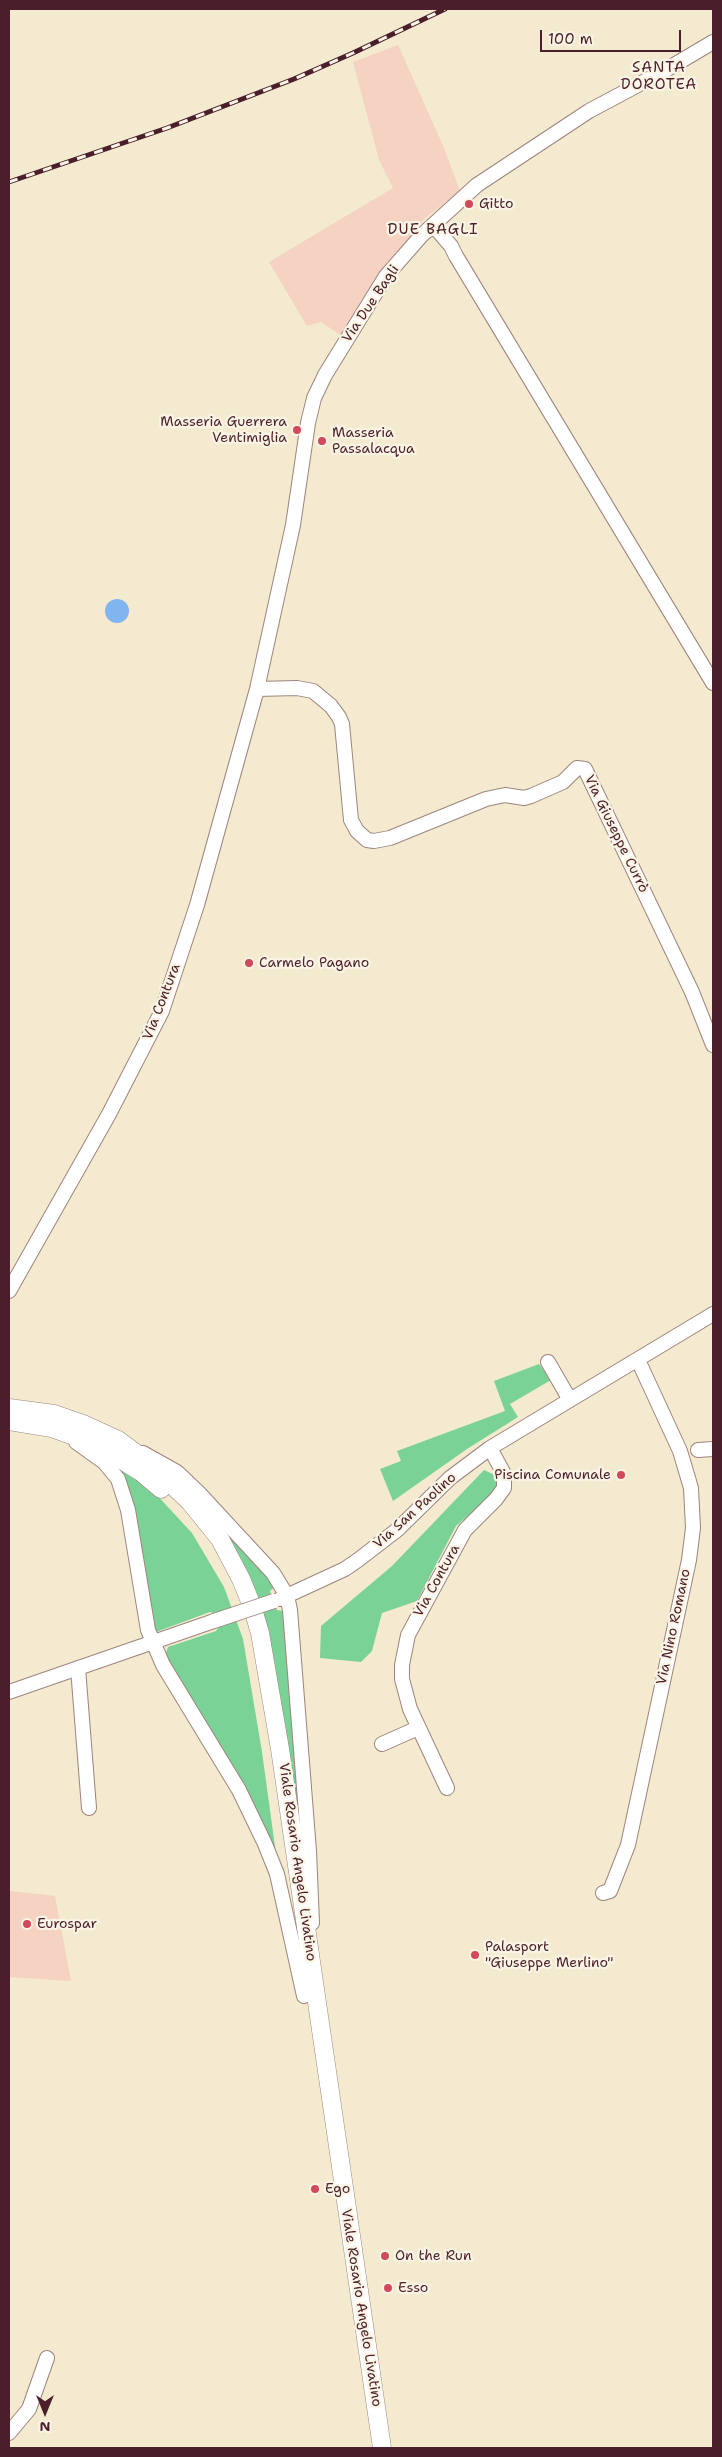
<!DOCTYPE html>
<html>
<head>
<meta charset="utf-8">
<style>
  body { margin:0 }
  #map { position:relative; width:722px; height:2457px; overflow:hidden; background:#f3eacf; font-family:"Shantell Sans",sans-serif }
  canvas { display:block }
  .frame { position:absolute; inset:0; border:10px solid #4a1f2b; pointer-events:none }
  .north { position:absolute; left:20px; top:2387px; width:50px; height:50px; -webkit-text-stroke:4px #fcf5e5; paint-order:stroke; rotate:180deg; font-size:14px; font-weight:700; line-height:20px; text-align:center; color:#4a1f2b }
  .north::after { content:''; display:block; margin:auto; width:18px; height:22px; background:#4a1f2b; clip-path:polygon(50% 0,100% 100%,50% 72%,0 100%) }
  .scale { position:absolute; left:540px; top:30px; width:141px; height:22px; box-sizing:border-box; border:2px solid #4a1f2b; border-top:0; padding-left:6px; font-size:15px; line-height:18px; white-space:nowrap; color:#4a1f2b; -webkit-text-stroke:4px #fcf5e5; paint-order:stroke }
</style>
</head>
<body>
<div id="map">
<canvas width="722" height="2457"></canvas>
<div class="frame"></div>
<div class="north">N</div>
<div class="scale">100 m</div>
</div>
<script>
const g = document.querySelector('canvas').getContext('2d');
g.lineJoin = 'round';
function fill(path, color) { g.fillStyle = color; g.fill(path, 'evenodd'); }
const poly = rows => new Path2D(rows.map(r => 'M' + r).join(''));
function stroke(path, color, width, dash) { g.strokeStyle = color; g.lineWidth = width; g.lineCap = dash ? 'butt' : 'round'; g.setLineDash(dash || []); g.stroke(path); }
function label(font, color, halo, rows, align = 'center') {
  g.font = font + ' "Shantell Sans",sans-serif'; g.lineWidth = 4.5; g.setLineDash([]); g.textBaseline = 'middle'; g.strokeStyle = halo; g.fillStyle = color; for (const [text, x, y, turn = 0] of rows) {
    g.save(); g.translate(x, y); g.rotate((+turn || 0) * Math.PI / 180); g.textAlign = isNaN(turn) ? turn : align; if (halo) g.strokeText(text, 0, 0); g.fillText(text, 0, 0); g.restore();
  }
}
const built = poly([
  [398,45,444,148,460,191,424,219,414,232,342,336,321,322,307,326,269,262,393,188,379,160,353,62],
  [9,1891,55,1896,71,1981,9,1977]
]);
const green = poly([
  [539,1364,551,1380,510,1404,518,1417,467,1449,393,1501,380,1469,401,1461,397,1451,505,1411,494,1381],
  [119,1467,154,1492,192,1533,224,1587,243,1639,262,1752,277,1861,165,1656,168,1647,216,1631,218,1628,213,1613,210,1612,156,1632,132,1496],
  [484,1470,495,1475,497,1487,492,1495,456,1526,417,1601,382,1613,372,1651,361,1662,320,1658,321,1626,392,1566],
  [188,1488,268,1572,275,1587,270,1591,277,1610,283,1611,303,1853,266,1631]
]);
const water = poly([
  '105 611a12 12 0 1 1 24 0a12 12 0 1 1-24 0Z'
]);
const minor = poly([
  [433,225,451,246,456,256,713,683],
  [257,689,297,688,313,691,331,706,339,717,342,724,351,820,357,831,367,840,374,841,390,838,486,799,505,795,524,798,531,796,563,782,577,768,585,769,692,992,713,1045],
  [9,1291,109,1114,162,1011,197,905,257,689,293,525,308,423,314,398,325,375,386,276,422,235,477,185,589,111,664,71,713,42],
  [548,1362,570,1400],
  [76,1442,104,1462,118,1479,128,1510,148,1630,163,1665,239,1790,265,1844,277,1874,304,1996],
  [698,1450,713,1449],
  [143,1453,177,1472,199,1493,273,1573,287,1596,290,1610,309,1851,312,1923],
  [280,1599,345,1569,358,1560,397,1530,450,1478,490,1448,713,1314],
  [78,1668,89,1808],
  [9,1692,214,1621],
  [382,1744,418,1728],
  [447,1788,410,1709,402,1679,402,1665,408,1635,465,1530,496,1499,504,1488,504,1474,490,1448],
  [603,1893,610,1891,628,1845,689,1560,693,1528,691,1488,680,1451,638,1360],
  [9,2433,29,2409,47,2358]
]);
const major = poly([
  [9,1408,54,1414,83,1424,118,1440,149,1463,190,1502,220,1539,241,1579,252,1606,260,1633,280,1749,382,2448],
  [9,1421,52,1428,96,1444,141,1472,161,1489]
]);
const rail = poly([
  [9,182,167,128,294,79,353,53,445,9]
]);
const minorBridge = poly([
  [214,1621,274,1601]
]);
const markers = [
  [469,204,5,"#d1495b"],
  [297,430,5,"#d1495b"],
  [322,441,5,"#d1495b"],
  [249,963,5,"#d1495b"],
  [621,1475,5,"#d1495b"],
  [27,1924,5,"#d1495b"],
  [475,1955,5,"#d1495b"],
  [315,2189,5,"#d1495b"],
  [385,2256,5,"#d1495b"],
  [388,2288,5,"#d1495b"]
];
const poiNames = [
  ["Gitto",479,204],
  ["Masseria Guerrera",287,422,"right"],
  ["Ventimiglia",287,438,"right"],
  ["Masseria",332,433],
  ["Passalacqua",332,449],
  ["Carmelo Pagano",259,963],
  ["Piscina Comunale",611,1475,"right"],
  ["Eurospar",37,1924],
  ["Palasport",485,1947],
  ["\"Giuseppe Merlino\"",485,1963],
  ["Ego",325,2189],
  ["On the Run",395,2256],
  ["Esso",398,2288]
];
const streetNames = [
  ["Via Due Bagli",371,304,-56],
  ["Via Giuseppe Currò",616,834,64],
  ["Via Contura",162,1002,-69],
  ["Via San Paolino",415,1511,-42],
  ["Via Contura",437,1581,-61],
  ["Via Nino Romano",674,1627,-78],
  ["Viale Rosario Angelo Livatino",297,1862,82],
  ["Viale Rosario Angelo Livatino",361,2308,81]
];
const neighbourhoodNames = [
  ["SANTA",659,68],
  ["DOROTEA",659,85],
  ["DUE BAGLI",433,230]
];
fill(built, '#f5d2c2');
fill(green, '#7bd297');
fill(water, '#81b5ef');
stroke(minor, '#9e847d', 16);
stroke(major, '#9e847d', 19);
stroke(minor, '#fff', 14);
stroke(major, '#fff', 18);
stroke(rail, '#4a1f2b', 5);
stroke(rail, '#fcf5e5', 3, [9]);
stroke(minorBridge, '#9e847d', 16, []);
stroke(minorBridge, '#fff', 14);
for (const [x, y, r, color] of markers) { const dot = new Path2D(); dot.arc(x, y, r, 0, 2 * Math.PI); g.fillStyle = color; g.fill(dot); stroke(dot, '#fcf5e5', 2); }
label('14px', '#4a1f2b', '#fcf5e5', poiNames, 'left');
label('14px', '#4a1f2b', '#fcf5e5', streetNames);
g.letterSpacing = '1px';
label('15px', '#4a1f2b', '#fcf5e5', neighbourhoodNames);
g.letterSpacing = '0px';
</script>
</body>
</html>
